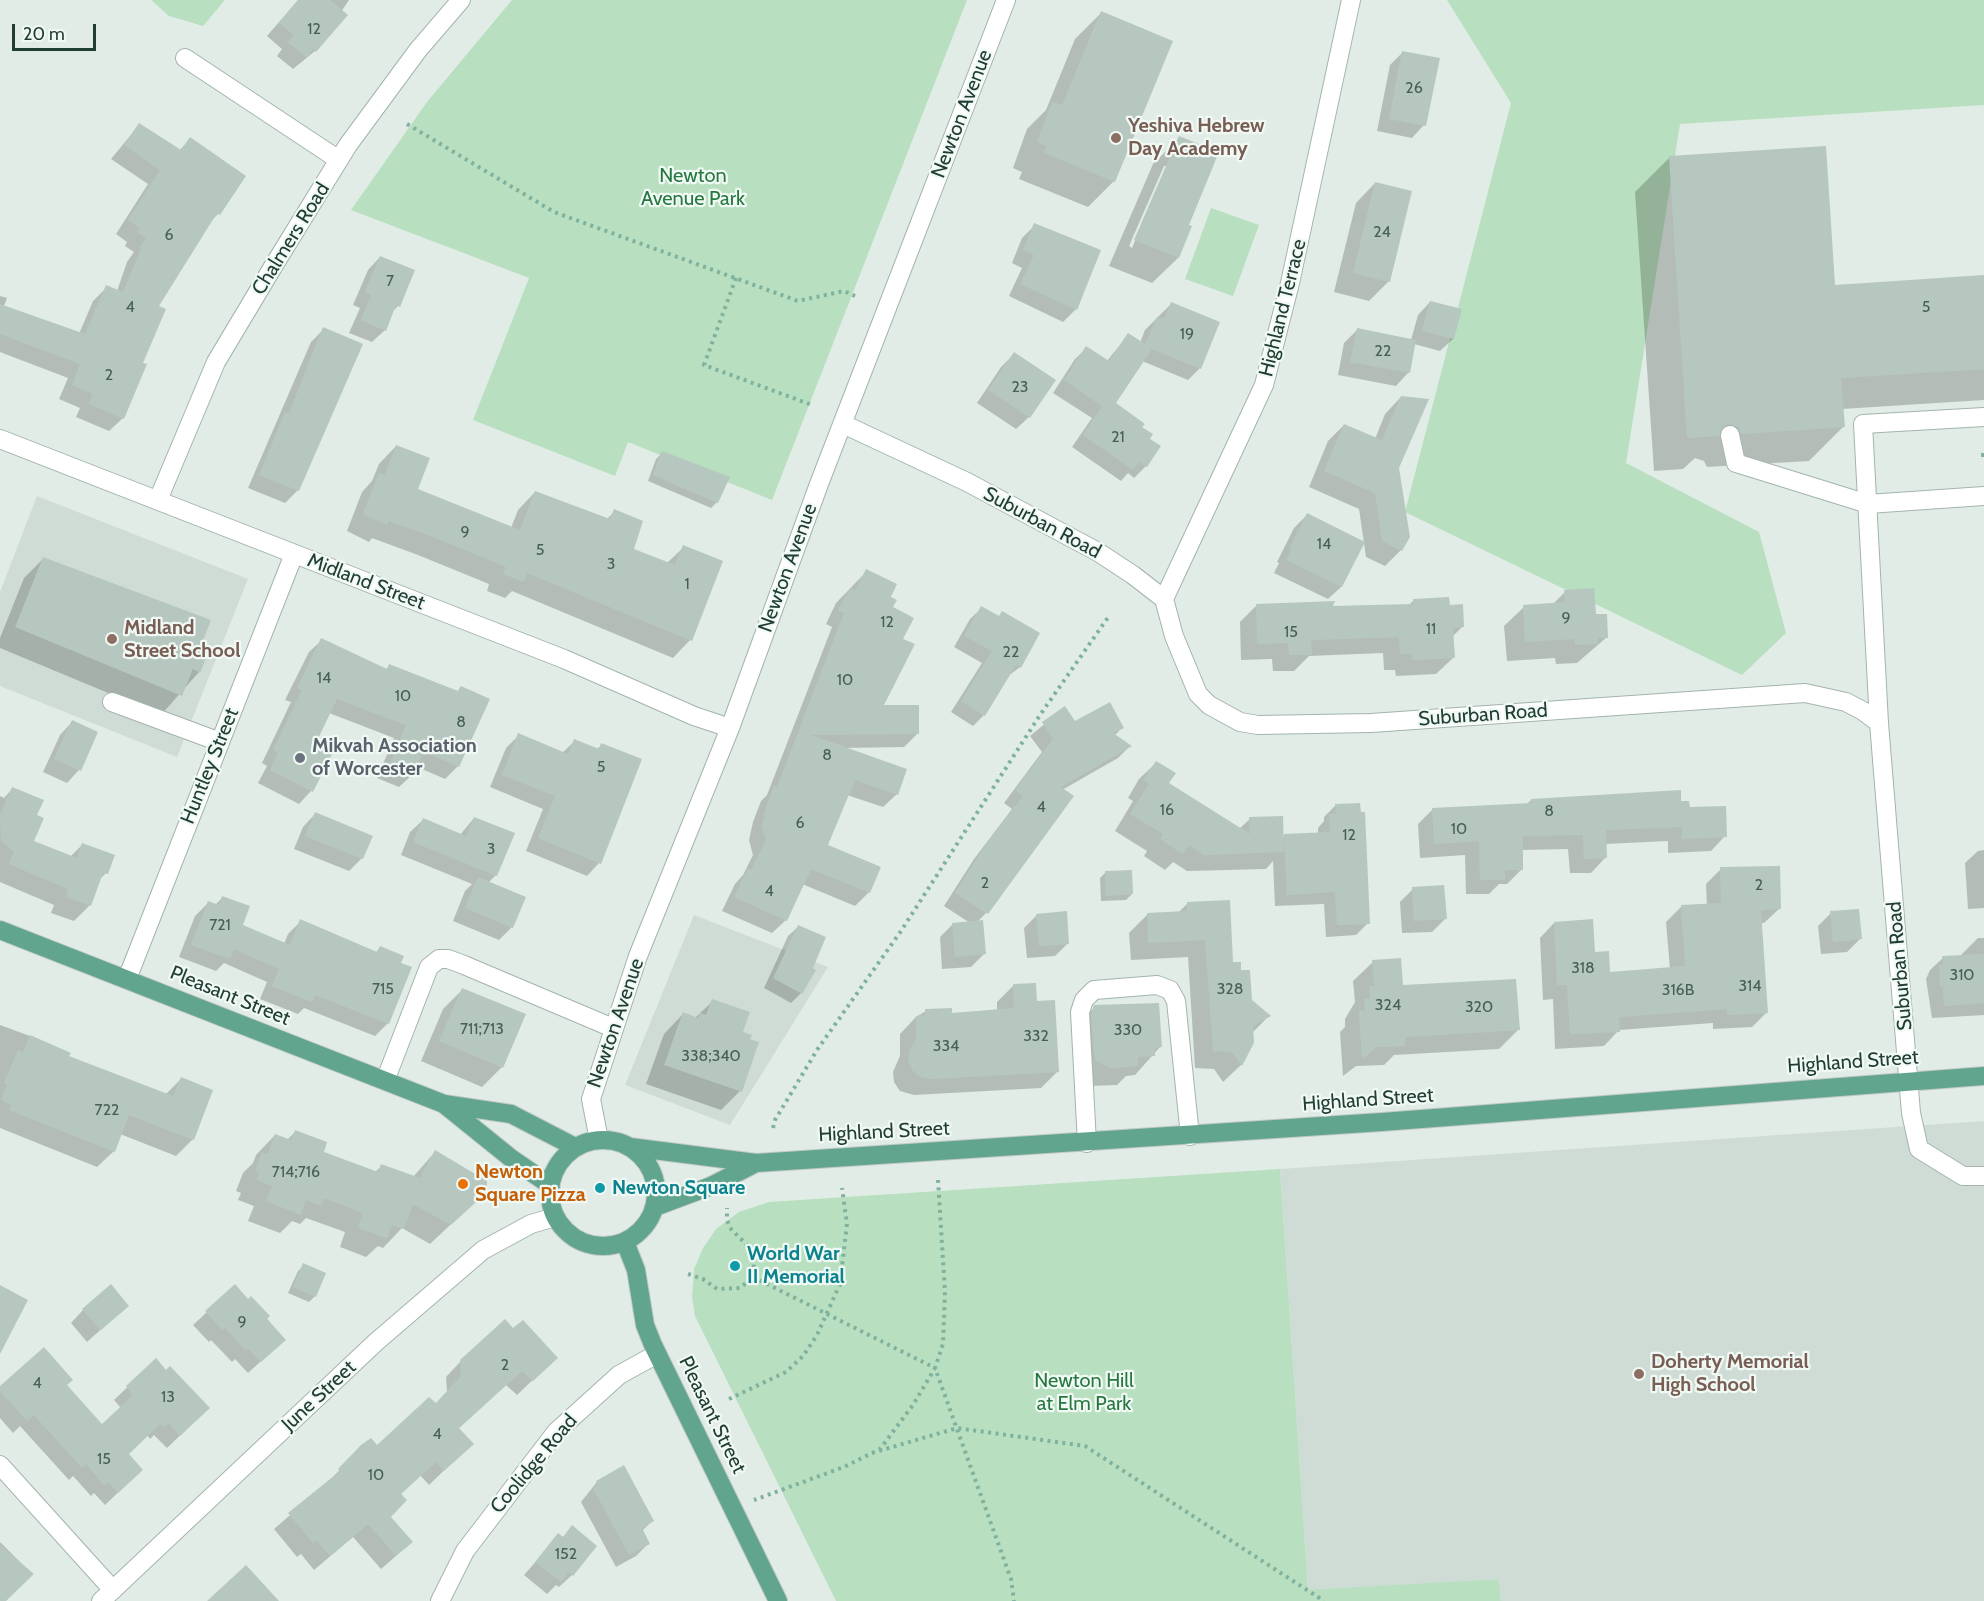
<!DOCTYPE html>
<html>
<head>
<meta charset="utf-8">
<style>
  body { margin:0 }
  #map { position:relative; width:1984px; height:1601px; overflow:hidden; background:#e1ece6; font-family:Cabin,sans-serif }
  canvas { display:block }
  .scale { position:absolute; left:12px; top:24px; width:84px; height:27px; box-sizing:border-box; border:3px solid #203e34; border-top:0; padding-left:8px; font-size:18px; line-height:21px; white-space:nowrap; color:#203e34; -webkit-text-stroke:4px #f1f9f4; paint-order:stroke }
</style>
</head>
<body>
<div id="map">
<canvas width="1984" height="1601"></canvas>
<div class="scale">20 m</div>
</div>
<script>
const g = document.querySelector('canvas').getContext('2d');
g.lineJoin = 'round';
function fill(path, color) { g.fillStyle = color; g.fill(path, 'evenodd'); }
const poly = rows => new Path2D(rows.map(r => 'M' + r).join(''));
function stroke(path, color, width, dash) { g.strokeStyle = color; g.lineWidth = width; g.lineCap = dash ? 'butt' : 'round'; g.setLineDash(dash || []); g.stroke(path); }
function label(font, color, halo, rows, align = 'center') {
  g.font = font + ' Cabin,sans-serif'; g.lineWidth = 4.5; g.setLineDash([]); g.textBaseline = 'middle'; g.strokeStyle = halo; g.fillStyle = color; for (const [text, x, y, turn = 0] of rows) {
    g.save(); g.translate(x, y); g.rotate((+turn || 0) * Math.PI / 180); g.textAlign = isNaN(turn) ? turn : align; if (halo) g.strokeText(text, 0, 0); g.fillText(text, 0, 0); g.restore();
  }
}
const built = poly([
  [37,496,248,579,177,757,0,686,0,592],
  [694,915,828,967,730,1125,625,1085],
  [1984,1121,1984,1601,1501,1601,1499,1579,1308,1591,1280,1169]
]);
const green = poly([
  [151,0,225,0,203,26,169,16],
  [512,0,967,0,772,500,628,442,615,476,473,420,529,278,351,210,427,102],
  [1447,0,1984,0,1984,105,1680,124,1626,463,1759,532,1786,633,1742,675,1405,512,1511,103],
  [1211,208,1259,225,1233,296,1185,279],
  [1280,1169,1308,1590,1499,1579,1501,1601,836,1601,695,1316,692,1297,694,1269,703,1248,716,1229,739,1212,769,1202]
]);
const shadow = poly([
  [298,0,349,0,315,51,293,69,277,56,282,49,267,36],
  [1101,13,1114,181,1088,207,1019,179,1022,172,1013,168,1027,129,1046,110,1075,39],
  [1403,52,1424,125,1412,138,1377,131,1390,65],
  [139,125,179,151,190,139,218,214,209,223,156,306,123,418,109,431,76,417,80,408,59,399,68,378,0,352,0,296,7,298,4,306,79,334,93,301,107,287,117,291,127,262,134,252,125,246,127,242,116,234,148,184,111,159],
  [1179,138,1187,226,1178,258,1152,283,1109,266,1153,164],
  [1164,166,1167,166,1132,248,1129,246],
  [1669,158,1833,287,1984,277,1984,400,1842,409,1843,427,1809,461,1707,467,1704,461,1695,458,1683,469,1654,471,1635,192],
  [1375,183,1389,281,1369,301,1334,292,1356,203],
  [1035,225,1076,309,1063,322,1009,296,1022,268,1012,263,1022,238],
  [380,257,398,306,391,313,385,330,372,342,349,333,360,308,353,305,368,270],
  [1430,302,1453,339,1440,351,1414,344,1408,373,1396,386,1338,375,1344,343,1357,330,1411,340,1418,315],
  [1172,303,1200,368,1188,380,1142,361,1114,404,1140,427,1148,439,1146,466,1134,478,1128,473,1121,481,1072,447,1092,418,1053,393,1075,359,1087,348,1107,361,1128,335,1140,343,1145,330],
  [324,329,298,490,285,503,248,488,311,342],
  [1014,354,1029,417,1016,429,977,403,1001,367],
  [1401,397,1398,468,1401,550,1385,566,1366,557,1359,509,1309,487,1328,441,1344,425,1375,439,1385,414],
  [396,446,416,490,511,528,518,510,535,492,607,519,615,511,632,550,667,563,684,547,690,640,673,658,512,591,505,598,487,591,489,584,418,555,372,538,369,542,347,531,362,492,372,481,379,464],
  [662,453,717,502,711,508,648,481,656,459],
  [1307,515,1363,543,1341,587,1328,599,1274,573,1279,563,1277,562,1294,528],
  [43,559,199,647,199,672,161,715,0,648,0,638,24,578],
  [867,571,889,597,901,639,881,707,918,733,904,747,843,748,897,794,883,807,847,795,826,845,879,868,869,892,855,906,802,884,786,920,772,933,722,911,735,884,743,875,753,855,749,840,753,822,761,801,767,795,832,627,826,624,836,603],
  [1565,592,1595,616,1607,637,1577,663,1556,664,1555,658,1507,661,1504,626,1524,607,1552,605],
  [1414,600,1463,626,1452,637,1453,658,1436,674,1396,676,1395,670,1384,670,1383,653,1309,656,1294,671,1273,671,1272,659,1241,660,1240,622,1257,605,1330,608,1409,605],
  [982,608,1020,667,1007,677,984,715,973,726,951,712,982,663,954,647,970,619],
  [322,640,385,670,390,666,457,692,461,687,458,766,445,779,415,766,412,775,399,787,377,778,394,738,329,713,313,746,330,755,311,791,299,804,258,783,267,766,262,763,291,702,285,700,309,652],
  [1064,708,1075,723,1122,728,1114,736,1130,746,1118,758,1062,790,986,913,977,922,984,954,971,967,942,969,940,937,953,924,970,923,944,906,974,859,1012,809,1004,803,1042,752,1030,736],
  [72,722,79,770,67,783,43,772,60,735],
  [519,735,562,753,575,741,597,749,602,745,599,863,587,876,526,851,543,809,490,787,506,748],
  [1156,763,1167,783,1239,829,1250,819,1282,838,1285,835,1318,834,1318,828,1324,821,1324,817,1336,805,1368,923,1356,935,1326,937,1324,904,1275,906,1273,861,1266,869,1187,871,1173,862,1165,870,1144,856,1147,851,1115,831,1133,801,1128,798,1139,779],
  [12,789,35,816,32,842,70,857,83,844,106,873,98,881,90,905,74,921,51,913,54,905,0,882,0,796,4,798],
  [1531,800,1680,803,1725,836,1711,851,1668,853,1668,841,1605,844,1605,858,1591,873,1570,873,1568,849,1521,850,1522,869,1507,884,1499,884,1489,894,1466,894,1465,855,1420,858,1418,824,1433,809,1526,805],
  [315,814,362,858,349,871,294,849,303,827],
  [474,818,496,875,488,883,512,927,499,940,453,921,465,891,472,884,401,855,410,832,423,820,460,835],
  [1984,850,1984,908,1968,909,1965,863,1978,851],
  [1721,869,1779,909,1764,923,1760,923,1767,1012,1752,1027,1713,1029,1713,1023,1619,1030,1604,1046,1555,1049,1553,999,1543,1000,1540,938,1554,923,1593,954,1609,973,1670,969,1666,922,1681,907,1707,906,1706,884],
  [1106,872,1132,894,1126,900,1101,901,1100,878],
  [1413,889,1445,919,1432,932,1402,933,1400,902],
  [222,898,241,926,284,944,288,934,301,921,375,953,380,948,388,1023,375,1036,304,1008,298,1014,260,999,267,982,224,963,216,971,179,957,195,916,208,903,215,905],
  [1187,904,1240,972,1250,1001,1269,1016,1252,1033,1252,1042,1241,1065,1223,1082,1214,1069,1195,1068,1188,957,1131,960,1129,933,1147,915,1178,913],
  [1831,913,1860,939,1847,952,1821,954,1818,926],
  [1037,915,1068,943,1055,956,1027,958,1024,928],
  [798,927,811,969,801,993,791,1003,764,988,788,936],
  [1978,938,1984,938,1984,1015,1932,1018,1926,979,1930,970,1943,958,1959,957],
  [1373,962,1402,987,1518,1030,1499,1049,1394,1055,1384,1065,1356,1066,1343,1076,1340,1032,1345,1027,1345,1019,1355,1002,1353,981],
  [1013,986,1035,1003,1058,1071,1041,1088,914,1095,900,1091,894,1082,893,1072,900,1056,900,1034,916,1017,926,1011,951,1015,997,1011,997,1002],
  [462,990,502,1067,482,1087,421,1061,443,1009],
  [713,1001,741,1033,740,1091,721,1110,646,1084,664,1034,683,1014,695,1018],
  [1095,1007,1160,1047,1135,1075,1126,1076,1117,1085,1090,1086,1075,1027],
  [0,1025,30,1036,67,1057,165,1095,181,1079,193,1139,176,1156,120,1134,114,1151,97,1167,0,1128],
  [295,1132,322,1153,375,1172,382,1166,413,1177,435,1152,465,1211,430,1244,402,1228,383,1248,378,1246,366,1257,340,1247,345,1232,306,1218,300,1224,292,1221,280,1233,248,1221,254,1206,238,1200,241,1193,236,1191,243,1173,253,1163,256,1155,275,1135,287,1140],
  [304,1265,315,1296,309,1302,288,1293,298,1271],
  [235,1286,248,1301,251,1298,284,1340,248,1373,235,1359,232,1362,211,1340,209,1342,193,1325],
  [127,1306,87,1342,71,1323,83,1310],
  [156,1360,195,1421,167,1448,154,1435,150,1439,147,1435,127,1454,128,1483,105,1505,94,1493,91,1496,73,1476,69,1480,20,1426,13,1433,0,1418,0,1388,65,1385,102,1426,121,1408,114,1400],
  [461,1361,541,1372,517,1395,506,1385,458,1429,457,1458,429,1485,420,1475,400,1495,389,1517,411,1542,396,1556,381,1569,353,1537,314,1570,301,1554,297,1557,274,1529,325,1485,362,1447,377,1447,435,1405,447,1392,446,1377],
  [597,1482,652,1521,642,1531,649,1543,636,1556,616,1567,581,1502],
  [572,1527,572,1575,559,1587,556,1585,547,1594,524,1575,559,1535,562,1538],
  [0,1542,32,1574,4,1601,0,1601]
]);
const building = poly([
  [298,0,330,0,348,15,316,52,313,49,307,58,288,42,294,35,279,23],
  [1101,11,1173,41,1115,182,1044,153,1047,146,1037,142,1052,102,1062,105],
  [1402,51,1440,58,1426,126,1389,119],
  [139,123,181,150,190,137,246,176,220,215,217,213,159,306,166,309,143,363,147,364,124,419,89,404,93,394,72,385,80,364,0,334,0,304,85,334,106,285,123,292,141,249,139,248,146,238,137,232,140,228,128,220,160,170,124,145],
  [1179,136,1219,152,1189,225,1192,226,1179,258,1134,240],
  [1826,146,1835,285,1984,275,1984,369,1841,378,1845,427,1741,434,1738,427,1728,424,1722,427,1719,436,1687,438,1669,156],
  [1375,182,1412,191,1390,282,1353,273],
  [1034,223,1101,250,1077,310,1020,284,1034,255,1023,250],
  [380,256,415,270,400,307,396,305,386,331,361,320,371,295,365,292],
  [1430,301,1462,309,1454,339,1422,331],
  [1171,302,1220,322,1201,369,1152,349,1116,403,1145,424,1142,427,1153,434,1150,439,1161,446,1147,467,1139,462,1133,470,1083,435,1102,406,1064,380,1086,346,1109,361,1128,333,1145,344,1157,317,1164,319],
  [323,327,363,344,299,491,259,475,285,412,289,413],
  [1357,328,1416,340,1410,373,1350,362],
  [1014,352,1056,380,1030,418,988,390],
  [1401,396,1429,399,1399,468,1410,537,1402,551,1382,541,1375,493,1324,471,1344,424,1382,440],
  [396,445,430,458,418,489,520,530,535,491,610,519,614,509,643,521,634,549,675,565,683,545,723,561,692,641,527,573,524,582,503,574,506,567,436,538,389,521,387,525,363,514,379,473,385,475],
  [662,451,730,477,718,503,653,475],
  [1307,513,1365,542,1342,587,1286,560,1291,550,1289,549],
  [43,557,211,620,201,646,210,649,200,673,193,669,182,696,15,627],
  [866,569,897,584,891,597,897,600,893,607,914,618,903,639,915,644,884,705,919,705,919,734,811,735,907,769,898,795,855,780,828,845,881,867,870,893,811,869,787,921,734,897,748,868,751,870,766,840,762,826,766,807,774,786,777,787,844,613,838,610,850,588,855,591],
  [1594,588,1596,614,1607,614,1608,638,1598,638,1598,644,1575,645,1574,639,1525,642,1523,605,1565,602,1564,590],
  [1449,597,1450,605,1463,604,1464,627,1453,628,1455,658,1412,660,1411,654,1400,654,1399,637,1311,640,1312,655,1289,655,1288,643,1257,644,1256,604,1335,601,1333,606,1413,604,1413,599],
  [981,606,999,616,1002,611,1040,633,1021,668,1016,665,985,716,961,701,992,651,964,636],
  [321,638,387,669,389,664,458,691,461,686,490,699,459,767,423,751,413,776,389,765,406,725,337,699,315,745,332,754,313,792,270,770,278,753,273,750,302,690,297,688],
  [1110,702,1124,728,1113,733,1132,746,1061,787,1074,796,988,914,955,893,986,844,1023,796,1015,790,1053,739,1042,722,1065,706,1075,721],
  [72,720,98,732,81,771,54,759],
  [518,733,568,754,574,739,599,749,601,743,642,759,601,864,538,838,555,796,502,775],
  [1156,761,1176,773,1169,783,1250,834,1249,817,1283,816,1284,852,1204,855,1189,845,1183,854,1160,839,1163,834,1130,814,1149,784,1143,780],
  [12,787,44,800,37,815,44,818,34,841,77,858,82,843,115,855,108,874,103,873,91,906,66,897,68,889,9,864,14,852,1,841,0,815],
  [1681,790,1681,801,1689,801,1690,807,1726,806,1727,837,1682,839,1682,827,1606,830,1607,858,1584,859,1583,835,1523,836,1523,870,1505,870,1505,880,1480,880,1479,841,1434,844,1432,808,1531,803,1531,799],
  [1360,803,1361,812,1365,812,1370,924,1337,925,1335,892,1287,895,1284,834,1330,832,1329,814,1336,814,1335,804],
  [315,812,373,836,363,859,305,836],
  [474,817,515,833,497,876,413,842,423,818,466,836],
  [1780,866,1781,909,1761,910,1768,1013,1727,1015,1727,1009,1619,1017,1620,1032,1570,1034,1567,985,1557,985,1554,922,1593,919,1595,952,1609,951,1610,972,1685,966,1681,905,1721,903,1720,867],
  [1132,870,1133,894,1106,896,1105,871],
  [478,877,526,897,513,928,465,908],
  [1444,885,1447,919,1414,921,1412,887],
  [222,896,250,906,243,925,290,945,300,919,377,952,380,946,404,956,401,963,412,967,389,1024,315,995,312,1002,272,986,279,969,234,949,230,959,191,945,208,901,219,905],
  [1230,900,1233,962,1241,962,1241,970,1250,970,1252,1000,1271,1016,1253,1026,1254,1043,1242,1066,1232,1052,1213,1051,1205,940,1148,943,1147,913,1187,911,1187,902],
  [1859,909,1862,939,1833,942,1830,911],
  [1067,911,1069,944,1039,946,1036,914],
  [983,920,986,954,955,957,952,923],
  [798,925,826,937,813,968,816,970,802,994,773,978],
  [1984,954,1984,1003,1944,1006,1943,986,1940,987,1939,965,1943,965,1942,956],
  [1401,958,1403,985,1516,979,1520,1030,1405,1037,1405,1046,1377,1047,1362,1059,1359,1011,1365,1011,1364,999,1370,998,1369,986,1374,986,1372,960],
  [1036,983,1037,1001,1055,1000,1059,1072,931,1079,921,1077,912,1070,908,1060,910,1049,916,1039,916,1016,925,1015,925,1009,952,1008,952,1013,1014,1008,1013,984],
  [462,988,526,1014,503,1068,439,1041],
  [712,999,750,1012,743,1032,752,1035,750,1039,759,1042,742,1092,664,1065,683,1012,698,1018,700,1013,706,1015],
  [1159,1003,1162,1047,1155,1048,1155,1056,1138,1057,1138,1066,1110,1068,1096,1061,1094,1056,1091,1014,1094,1005],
  [30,1035,71,1053,69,1056,173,1096,181,1077,213,1090,194,1140,129,1115,115,1152,9,1110,11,1105,1,1100,7,1085,4,1083,18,1050,23,1052],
  [295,1130,327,1142,324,1152,378,1172,381,1164,420,1178,435,1150,487,1181,487,1192,451,1225,413,1204,404,1229,392,1225,387,1238,358,1228,363,1213,324,1198,321,1206,306,1200,301,1215,266,1201,272,1186,257,1180,259,1173,255,1171,262,1152,268,1154,275,1134,291,1140],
  [303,1263,326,1273,316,1297,293,1287],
  [111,1284,129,1306,101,1330,82,1309],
  [235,1284,248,1299,251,1296,270,1316,267,1319,286,1340,261,1362,248,1348,245,1350,225,1328,222,1330,205,1311],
  [0,1285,28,1300,0,1354],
  [505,1319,513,1328,523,1320,558,1358,533,1381,522,1371,459,1428,474,1444,444,1471,436,1462,401,1494,407,1500,391,1517,413,1542,396,1556,368,1524,330,1556,316,1540,313,1543,288,1513,340,1471,338,1469,361,1445,371,1438,377,1445,429,1397,436,1403,461,1376,460,1360],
  [44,1347,73,1380,67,1385,102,1424,133,1395,126,1386,156,1358,166,1370,170,1366,210,1408,180,1436,168,1423,164,1427,160,1424,129,1454,143,1470,118,1493,108,1482,104,1485,86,1464,82,1468,34,1415,27,1421,0,1391,0,1386],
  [624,1465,654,1521,642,1528,650,1544,629,1555,593,1488,598,1485,596,1481],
  [572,1525,597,1546,573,1576,569,1572,561,1582,535,1562,558,1533,563,1537],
  [0,1545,34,1574,6,1601,0,1601],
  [246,1565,279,1601,207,1601]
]);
const path = poly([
  [407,124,554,212,798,301,844,291,855,296],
  [736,278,704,365,812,405],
  [1981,455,1984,455],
  [773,1128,775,1120,817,1050,901,931,1040,715,1109,616],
  [938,1180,945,1292,943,1344,935,1368,1011,1579,1014,1601],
  [688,1274,703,1279,717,1289,740,1288,753,1277,754,1261,746,1244,730,1228,727,1220,727,1208],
  [753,1277,935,1368,913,1405,880,1449,844,1467,754,1500],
  [729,1399,786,1372,803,1356,817,1335,840,1284,847,1224,842,1188],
  [872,1453,957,1428,1085,1446,1324,1601]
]);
const minor = poly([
  [185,58,339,160],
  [843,424,967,482,1098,552,1133,575,1164,599,1174,636,1198,694,1209,705,1240,722,1258,725,1371,723,1805,693,1846,702,1863,711,1879,723,1911,1113,1919,1149,1963,1176,1984,1176],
  [1730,435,1736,463,1868,504,1984,496],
  [0,439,564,659,694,716,730,728],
  [158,500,216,362,274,265,348,145,418,50,461,0],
  [1164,599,1264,385,1290,283,1351,0],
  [112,702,220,742],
  [1879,723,1863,424,1984,417],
  [127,979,294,554],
  [385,1081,429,967,439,959,448,959,464,965,613,1028],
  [599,1140,591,1099,638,956,730,728,819,484,1006,0],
  [1087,1143,1080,1012,1084,1000,1094,990,1157,985,1170,990,1176,1001,1190,1136],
  [0,1465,113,1590],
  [101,1601,376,1342,483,1250,531,1224,555,1217],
  [440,1601,465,1551,556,1432,619,1375,657,1354]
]);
const major = poly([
  [0,930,444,1104,511,1114,575,1147],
  [445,1105,512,1159,550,1185],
  '550 1193a53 53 0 1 1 106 0a53 53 0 1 1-106 0Z',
  [630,1147,756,1163,1382,1122,1984,1076],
  [655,1207,711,1186,756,1163],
  [625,1242,636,1270,645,1325,653,1345,778,1601]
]);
const markers = [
  [1116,138,6,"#8d6e63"],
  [112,639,6,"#8d6e63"],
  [300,758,6,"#6b7280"],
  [463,1184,6,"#e8710a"],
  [600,1188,6,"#0f9aa8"],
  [735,1266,6,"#0f9aa8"],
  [1639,1374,6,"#8d6e63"]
];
const numberNames = [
  ["12",314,29],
  ["26",1414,88],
  ["24",1382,232],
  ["6",169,235],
  ["7",390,281],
  ["4",130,307],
  ["5",1926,307],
  ["19",1187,334],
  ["22",1383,351],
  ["2",109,375],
  ["23",1020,387],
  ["21",1118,437],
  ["9",465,532],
  ["14",1324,544],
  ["5",540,550],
  ["3",611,564],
  ["1",687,584],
  ["9",1566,618],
  ["12",887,622],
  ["11",1431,629],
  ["15",1291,632],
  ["22",1011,652],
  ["14",324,678],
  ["10",845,680],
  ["10",403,696],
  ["8",461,722],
  ["8",827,755],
  ["5",601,767],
  ["4",1041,807],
  ["16",1167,810],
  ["8",1549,811],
  ["6",800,823],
  ["10",1459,829],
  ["12",1349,835],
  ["3",491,849],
  ["2",985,883],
  ["2",1759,885],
  ["4",769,891],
  ["721",220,925],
  ["318",1583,968],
  ["310",1962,975],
  ["314",1750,986],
  ["715",383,989],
  ["328",1230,989],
  ["316B",1678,990],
  ["324",1388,1005],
  ["320",1479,1007],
  ["711;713",482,1029],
  ["330",1128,1030],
  ["332",1036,1036],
  ["334",946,1046],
  ["338;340",711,1056],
  ["722",107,1110],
  ["714;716",296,1172],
  ["9",242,1322],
  ["2",505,1365],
  ["4",37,1383],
  ["13",168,1397],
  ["4",437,1434],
  ["15",104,1459],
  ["10",376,1475],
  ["152",566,1554]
];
const streetNames = [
  ["Newton Avenue",962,114,-69],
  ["Chalmers Road",291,239,-58],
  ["Highland Terrace",1283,308,-76],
  ["Suburban Road",1042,523,28],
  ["Newton Avenue",788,568,-70],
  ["Midland Street",366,582,21],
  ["Suburban Road",1483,715,-4],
  ["Huntley Street",210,766,-68],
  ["Suburban Road",1900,966,-95],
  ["Pleasant Street",230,996,22],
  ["Newton Avenue",616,1023,-71],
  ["Highland Street",1853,1062,-4],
  ["Highland Street",1368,1100,-4],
  ["Highland Street",884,1132,-3],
  ["June Street",319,1396,-43],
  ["Pleasant Street",712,1415,64],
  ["Coolidge Road",534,1464,-50]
];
const educationNames = [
  ["Yeshiva Hebrew",1128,126],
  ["Day Academy",1128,149],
  ["Midland",124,628],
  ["Street School",124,651],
  ["Doherty Memorial",1651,1362],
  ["High School",1651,1385]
];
const parkNames = [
  ["Newton",693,176],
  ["Avenue Park",693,199],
  ["Newton Hill",1084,1381],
  ["at Elm Park",1084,1404]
];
const worshipNames = [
  ["Mikvah Association",312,746],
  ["of Worcester",312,769]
];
const foodNames = [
  ["Newton",475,1172],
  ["Square Pizza",475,1195]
];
const cultureNames = [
  ["Newton Square",612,1188],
  ["World War",747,1254],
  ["II Memorial",747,1277]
];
fill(built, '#cfdcd5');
fill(green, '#b8dfbf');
fill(shadow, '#0003');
fill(building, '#b6c7bf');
stroke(minor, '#a3b4ad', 20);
stroke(major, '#c1c9c6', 20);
stroke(path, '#7fb29e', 4, [3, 4.5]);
stroke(minor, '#fff', 18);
stroke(major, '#62a58e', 18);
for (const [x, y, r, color] of markers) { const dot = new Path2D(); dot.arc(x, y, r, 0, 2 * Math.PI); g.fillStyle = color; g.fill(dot); stroke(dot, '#f1f9f4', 2); }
label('16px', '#466057', null, numberNames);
label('20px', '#203e34', '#f1f9f4', streetNames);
label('bold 20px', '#785e54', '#f1f9f4', educationNames, 'left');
label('20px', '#277840', '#f1f9f4', parkNames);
label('bold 20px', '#5b616d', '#f1f9f4', worshipNames, 'left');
label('bold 20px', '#c56008', '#f1f9f4', foodNames, 'left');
label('bold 20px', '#0d838f', '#f1f9f4', cultureNames, 'left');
</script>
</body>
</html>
